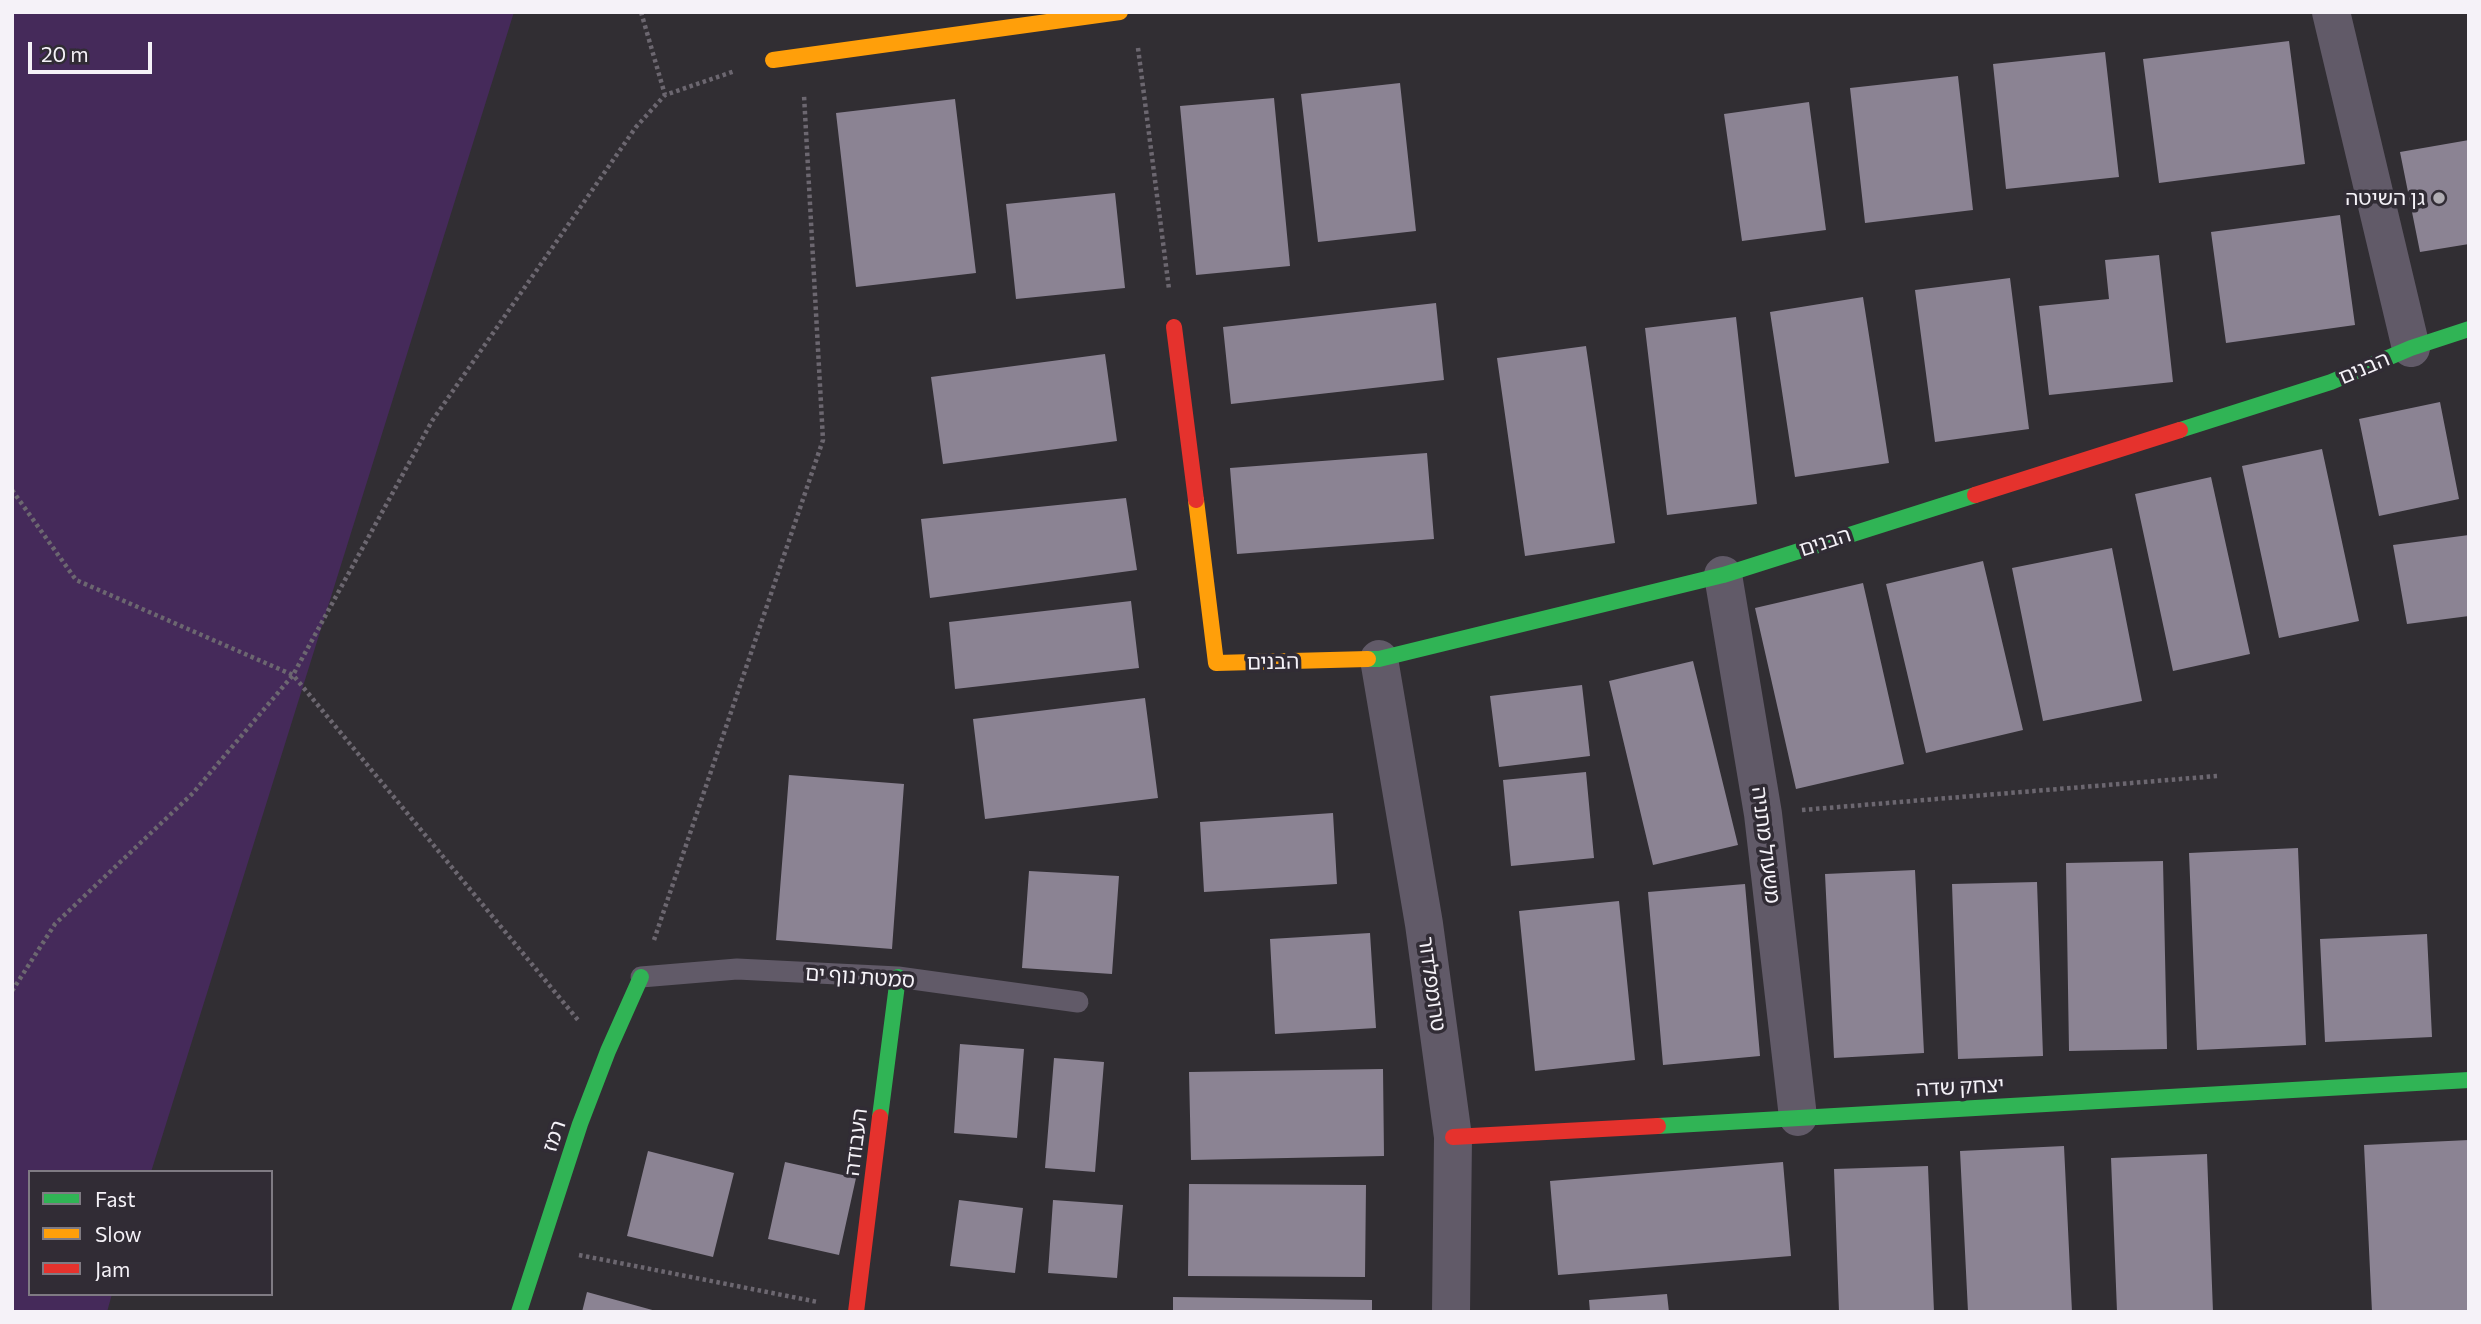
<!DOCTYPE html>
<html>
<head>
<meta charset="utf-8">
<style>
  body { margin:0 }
  #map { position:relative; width:2481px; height:1324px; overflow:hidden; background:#312e33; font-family:Commissioner,sans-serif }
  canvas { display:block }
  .frame { position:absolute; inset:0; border:14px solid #f5f2f8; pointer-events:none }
  .legend { position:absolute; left:28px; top:1170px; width:245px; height:126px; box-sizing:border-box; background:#312c35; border:2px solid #7f7b83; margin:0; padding:9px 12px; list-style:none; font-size:21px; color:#f5f2f8 }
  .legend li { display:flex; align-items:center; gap:14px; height:35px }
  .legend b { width:35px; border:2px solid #7f7b83 }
  .scale { position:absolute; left:28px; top:42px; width:124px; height:32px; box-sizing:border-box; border:4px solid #f5f2f8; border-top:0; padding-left:9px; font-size:21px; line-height:24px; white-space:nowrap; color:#f5f2f8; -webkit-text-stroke:5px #312c35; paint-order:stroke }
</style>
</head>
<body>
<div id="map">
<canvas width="2481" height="1324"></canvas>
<div class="frame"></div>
<ul class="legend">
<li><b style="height:9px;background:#30b455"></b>Fast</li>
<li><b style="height:9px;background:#ff9f0a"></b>Slow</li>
<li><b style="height:9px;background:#e5322d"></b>Jam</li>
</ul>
<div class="scale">20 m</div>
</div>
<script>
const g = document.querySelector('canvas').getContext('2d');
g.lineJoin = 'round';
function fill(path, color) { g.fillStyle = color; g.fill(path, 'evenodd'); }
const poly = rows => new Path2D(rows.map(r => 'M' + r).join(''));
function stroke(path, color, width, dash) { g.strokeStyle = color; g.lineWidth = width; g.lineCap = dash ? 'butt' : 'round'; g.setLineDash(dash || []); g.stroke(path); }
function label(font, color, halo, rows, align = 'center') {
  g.font = font + ' Commissioner,"Noto Sans Hebrew",sans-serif'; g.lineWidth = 7; g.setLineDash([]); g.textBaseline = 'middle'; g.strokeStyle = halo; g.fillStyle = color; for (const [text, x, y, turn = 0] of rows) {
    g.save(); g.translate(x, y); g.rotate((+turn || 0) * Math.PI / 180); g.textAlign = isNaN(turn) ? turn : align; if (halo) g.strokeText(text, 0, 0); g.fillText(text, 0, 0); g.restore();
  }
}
const green = poly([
  [12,12,514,12,151,1172,30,1172,30,1294,112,1294,107,1312,12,1312]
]);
const building = poly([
  [2289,41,2305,164,2159,183,2143,59],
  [2105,52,2119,177,2006,189,1993,64],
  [1958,76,1973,210,1865,223,1850,88],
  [1400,83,1416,231,1318,242,1301,94],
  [1274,98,1290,266,1196,275,1180,106],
  [955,99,976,273,856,287,836,113],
  [1809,102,1826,230,1742,241,1724,114],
  [2469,140,2469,244,2420,252,2400,152],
  [1115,193,1125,288,1016,299,1006,204],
  [2340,215,2355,325,2226,343,2211,232],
  [2159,255,2173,382,2049,395,2039,306,2109,299,2105,260],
  [2010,278,2029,429,1935,442,1915,290],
  [1863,297,1889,463,1795,477,1770,312],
  [1436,303,1444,380,1231,404,1223,327],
  [1736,317,1757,504,1667,515,1645,328],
  [1586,346,1615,543,1525,556,1497,358],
  [1105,354,1117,441,943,464,931,377],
  [2440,402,2459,499,2379,516,2359,419],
  [2322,449,2359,621,2279,638,2242,466],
  [1427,453,1434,539,1237,554,1230,468],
  [2211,477,2250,654,2173,671,2135,494],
  [1126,498,1137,570,930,598,921,519],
  [2469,535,2469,616,2407,624,2393,545],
  [2112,548,2142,701,2043,721,2012,568],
  [1983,561,2023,730,1926,753,1886,584],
  [1863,583,1904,764,1796,789,1755,608],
  [1131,601,1139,668,955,689,949,622],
  [1693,661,1738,845,1653,865,1609,681],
  [1582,685,1590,756,1499,767,1490,696],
  [1145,698,1158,798,985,819,973,719],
  [1586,772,1594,858,1511,866,1503,780],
  [789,775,904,784,892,949,776,940],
  [1333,813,1337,884,1204,892,1200,822],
  [2298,848,2306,1045,2197,1050,2189,853],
  [2163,861,2167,1049,2069,1051,2066,863],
  [1915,870,1924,1053,1834,1058,1825,874],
  [1029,871,1119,876,1112,974,1022,968],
  [2037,882,2043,1056,1958,1059,1952,884],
  [1745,884,1760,1056,1663,1065,1648,892],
  [1619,901,1635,1060,1535,1071,1519,911],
  [1370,933,1376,1028,1275,1034,1270,939],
  [2427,934,2432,1037,2325,1042,2320,939],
  [960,1044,1024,1049,1017,1138,954,1133],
  [1054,1058,1104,1062,1095,1172,1045,1168],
  [1383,1069,1384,1156,1191,1160,1189,1072],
  [2469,1140,2469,1312,2372,1312,2364,1145],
  [2064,1146,2072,1312,1968,1312,1960,1151],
  [648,1151,734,1173,713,1257,627,1236],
  [2207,1154,2213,1312,2117,1312,2111,1158],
  [785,1162,856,1178,839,1255,768,1239],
  [1783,1162,1791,1256,1558,1275,1550,1181],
  [1928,1166,1934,1312,1839,1312,1834,1169],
  [1189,1184,1366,1185,1365,1277,1188,1276],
  [959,1200,1023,1208,1015,1273,950,1266],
  [1053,1200,1123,1205,1117,1278,1048,1273],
  [587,1292,656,1311,656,1312,582,1312],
  [1667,1294,1669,1312,1590,1312,1589,1300],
  [1173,1297,1372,1300,1372,1312,1173,1312]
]);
const path = poly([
  [641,12,665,95],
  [1138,48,1169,289],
  [12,490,76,580,293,675,578,1020],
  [1802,810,2217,776],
  [654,940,823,440,804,95],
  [12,991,55,924,193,793,293,675,432,421,636,127,665,95,735,71],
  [579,1255,818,1302]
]);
const lane = poly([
  [641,977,737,969,898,977,1078,1002]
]);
const street = poly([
  [2331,12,2411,348],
  [1723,575,1763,814,1798,1117],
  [1379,659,1424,924,1453,1137,1451,1312]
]);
const fast = poly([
  [2180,430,2331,382,2411,348,2469,329],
  [1368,659,1379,659,1723,575,1975,495],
  [880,1117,898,977],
  [1658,1126,2469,1080],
  [519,1312,580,1124,608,1051,641,977]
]);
const slow = poly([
  [773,60,1120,12],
  [1196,500,1216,663,1368,659]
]);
const jam = poly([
  [1174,327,1196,500],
  [1975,495,2180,430],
  [1453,1137,1658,1126],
  [856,1312,880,1117]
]);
const markers = [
  [2439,198,7,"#b0adb3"]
];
const poiNames = [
  ["גן השיטה",2425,198]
];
const streetNames = [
  ["הבנים",2364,368,-23],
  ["הבנים",1825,542,-18],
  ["הבנים",1273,662,-1],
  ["משעול מתניה",1766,845,83],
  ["סמטת נוף ים",860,977,4],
  ["טרומפלדור",1432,984,82],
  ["יצחק שדה",1960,1087,-3],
  ["רמז",554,1136,-71],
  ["העבודה",856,1142,-83]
];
fill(green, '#452a5a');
fill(building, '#8b8393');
stroke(path, '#6c6770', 4.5, [3.5, 3.5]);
stroke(lane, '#615a68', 21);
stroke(street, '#615a68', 38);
stroke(fast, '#30b455', 16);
stroke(slow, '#ff9f0a', 16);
stroke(jam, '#e5322d', 16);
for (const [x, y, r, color] of markers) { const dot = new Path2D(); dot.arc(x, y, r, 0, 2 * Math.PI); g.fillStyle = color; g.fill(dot); stroke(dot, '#312c35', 2.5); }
label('21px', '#f5f2f8', '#312c35', poiNames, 'right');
label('21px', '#f5f2f8', '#312c35', streetNames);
</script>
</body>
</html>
